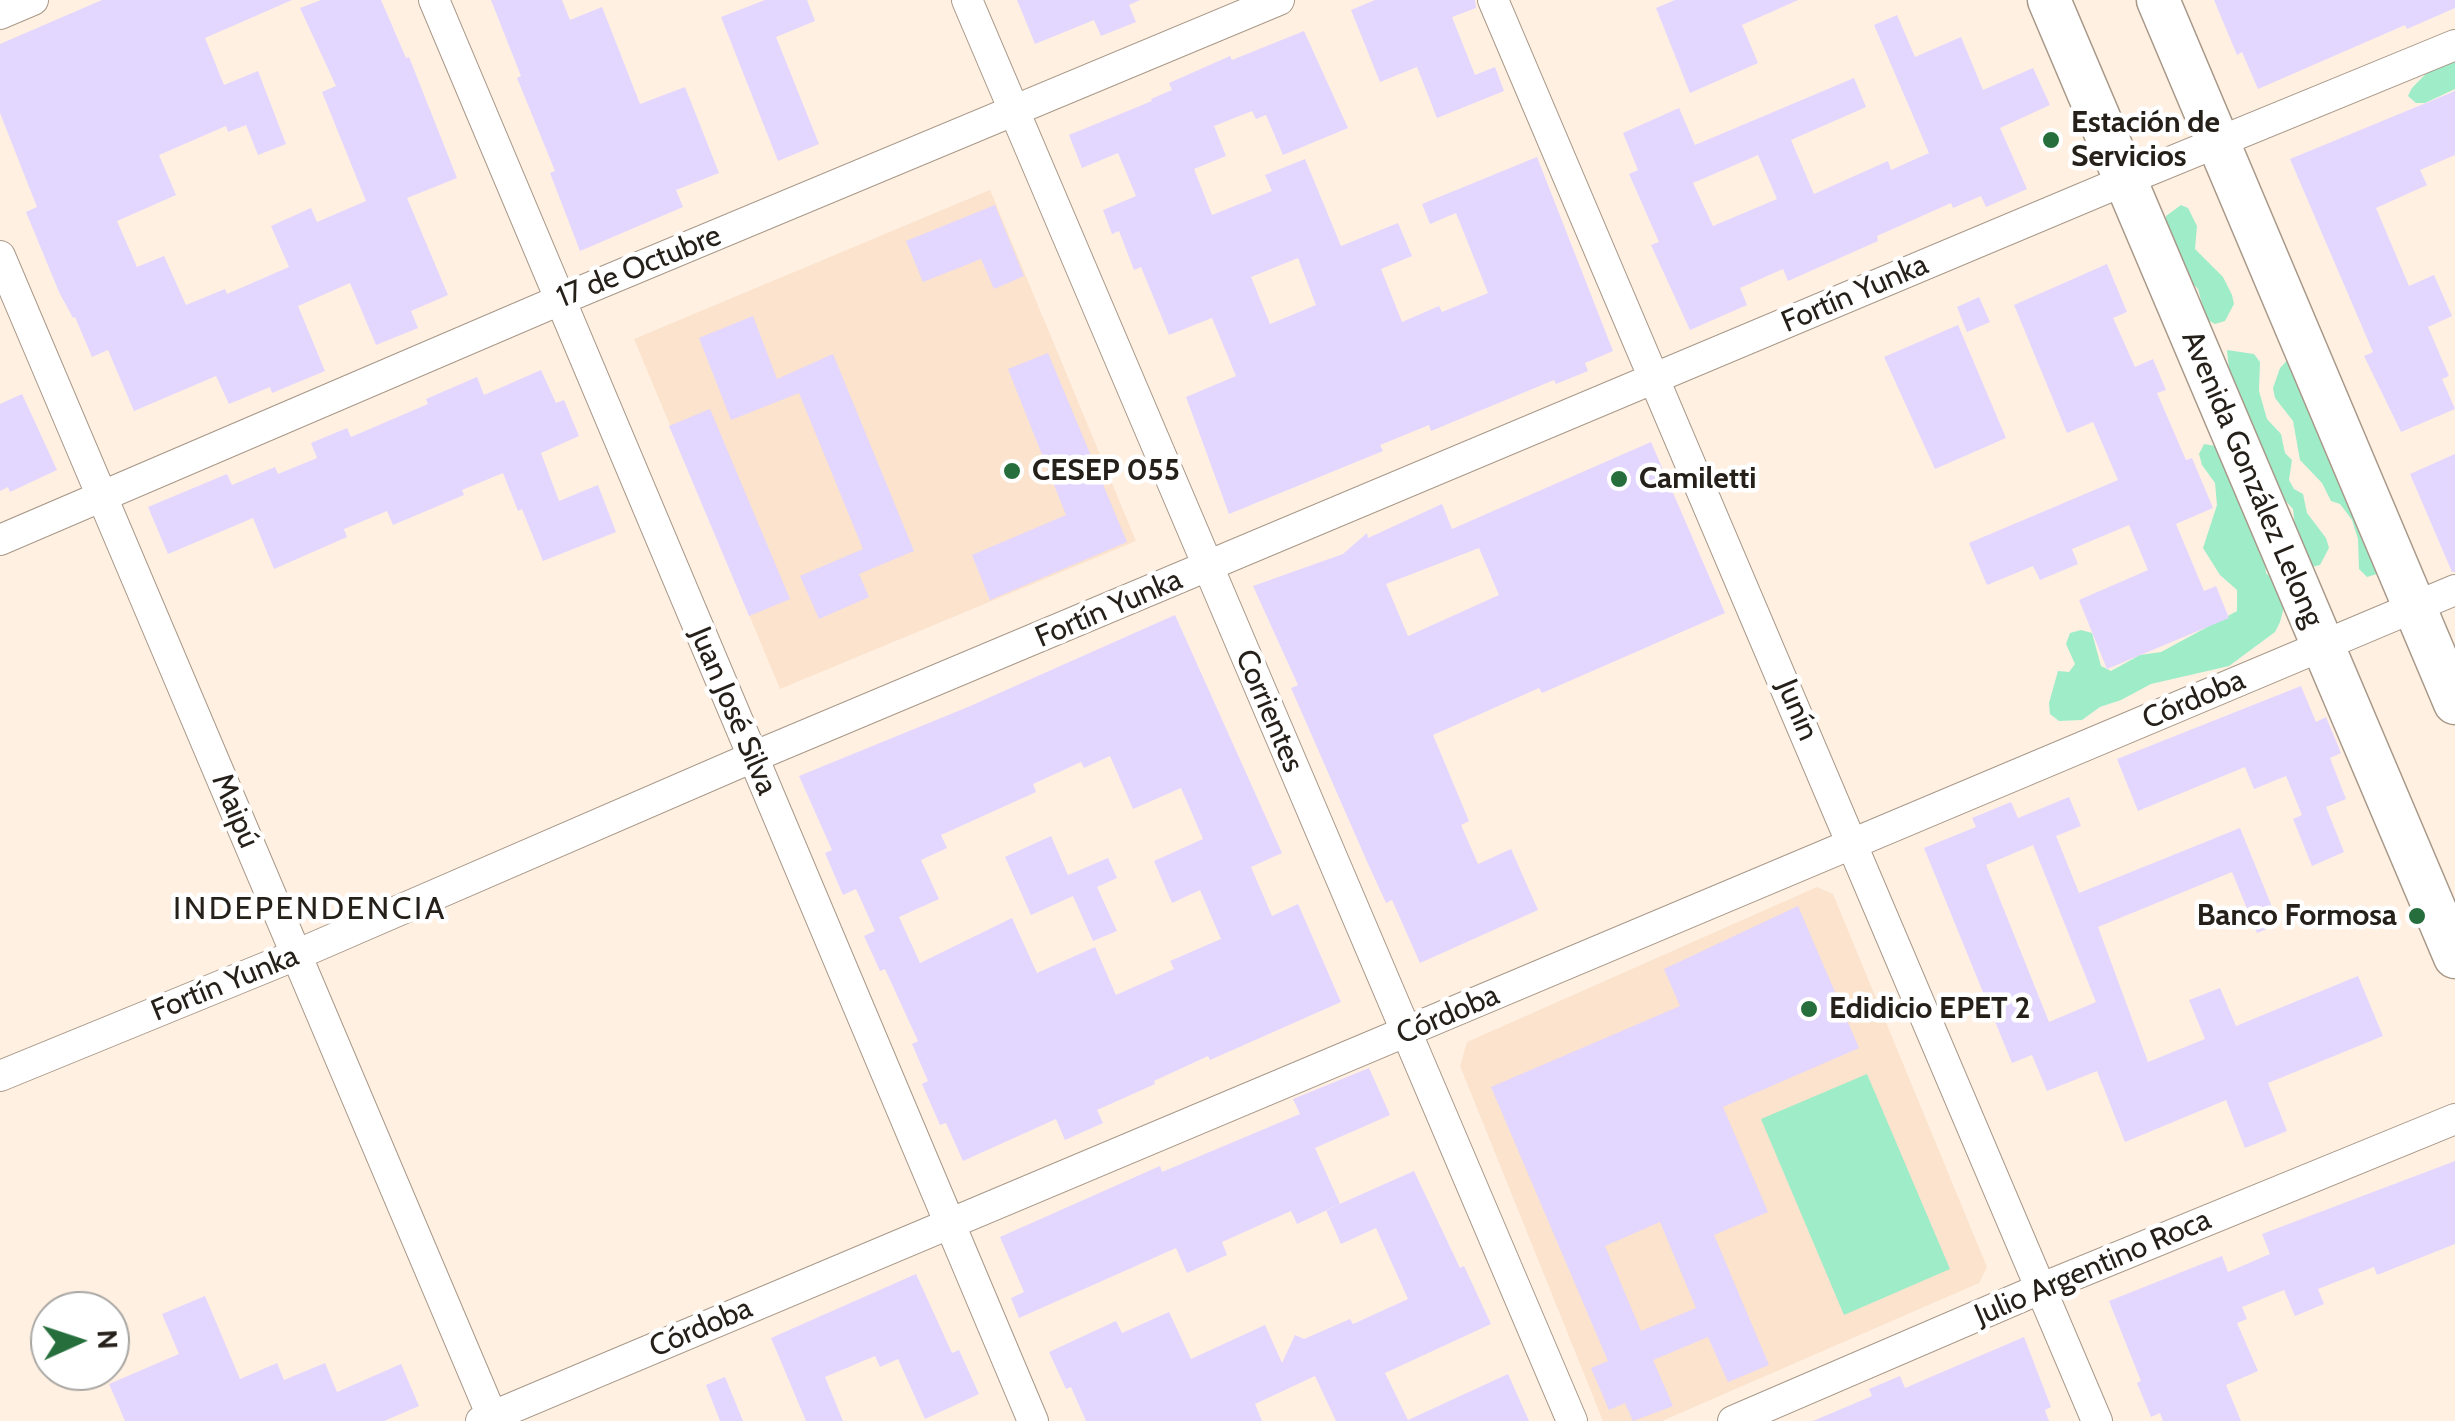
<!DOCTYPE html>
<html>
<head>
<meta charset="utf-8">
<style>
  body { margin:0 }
  #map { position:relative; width:2455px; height:1421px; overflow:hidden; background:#fff0e2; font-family:Cabin,sans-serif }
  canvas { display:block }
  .north { position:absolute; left:30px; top:1291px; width:100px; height:100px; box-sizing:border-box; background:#fff; border:2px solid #a8a6a3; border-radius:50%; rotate:87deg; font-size:28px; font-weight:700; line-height:40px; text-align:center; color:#26201a }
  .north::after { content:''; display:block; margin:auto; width:35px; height:45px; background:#266f3c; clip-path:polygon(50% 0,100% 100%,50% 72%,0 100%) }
</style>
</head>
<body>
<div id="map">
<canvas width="2455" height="1421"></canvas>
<div class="north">N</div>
</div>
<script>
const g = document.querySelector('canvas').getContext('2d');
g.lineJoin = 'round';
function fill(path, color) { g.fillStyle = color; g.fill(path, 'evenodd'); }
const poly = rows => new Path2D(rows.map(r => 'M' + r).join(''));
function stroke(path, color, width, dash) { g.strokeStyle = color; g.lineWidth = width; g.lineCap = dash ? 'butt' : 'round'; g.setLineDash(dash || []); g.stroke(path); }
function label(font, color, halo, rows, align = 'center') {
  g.font = font + ' Cabin,sans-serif'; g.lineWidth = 9; g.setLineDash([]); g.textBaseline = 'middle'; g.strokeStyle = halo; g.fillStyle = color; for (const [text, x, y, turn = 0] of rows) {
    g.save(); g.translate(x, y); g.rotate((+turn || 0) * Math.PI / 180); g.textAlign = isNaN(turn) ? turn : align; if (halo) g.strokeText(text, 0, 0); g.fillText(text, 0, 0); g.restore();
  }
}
const built = poly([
  [990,190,1136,541,780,689,634,339],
  [1817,887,1833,894,1987,1267,1979,1283,1662,1421,1603,1421,1460,1066,1467,1042]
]);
const green = poly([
  [2455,44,2455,89,2425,103,2416,103,2408,96,2412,88],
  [2181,205,2188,208,2197,226,2195,249,2223,277,2232,295,2234,304,2225,321,2215,324,2206,319,2198,289,2177,267,2166,248,2166,216],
  [2227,350,2254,354,2260,362,2259,391,2267,419,2281,434,2285,453,2292,460,2289,480,2294,489,2303,494,2307,513,2326,538,2329,548,2320,565,2311,567,2298,552,2293,509,2279,494,2231,390],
  [2294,353,2387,568,2377,574,2367,577,2359,569,2358,539,2352,520,2340,504,2331,501,2322,483,2300,460,2293,421,2275,398,2273,388,2280,368],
  [2204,444,2227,448,2262,527,2266,573,2282,588,2283,611,2280,622,2275,632,2229,666,2151,684,2121,700,2100,707,2082,720,2059,721,2050,714,2049,703,2058,671,2069,672,2075,664,2066,644,2070,633,2081,630,2092,633,2101,666,2111,671,2140,655,2161,652,2237,611,2237,590,2220,575,2203,548,2217,505,2215,483,2202,465,2199,454],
  [1867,1074,1950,1269,1844,1315,1761,1119]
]);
const building = poly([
  [102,0,292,0,205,38,224,85,258,71,286,144,258,155,246,125,228,132,226,126,159,155,176,195,117,221,137,267,164,256,186,305,225,289,227,294,289,267,271,226,311,208,317,222,366,201,322,92,336,86,300,8,321,0,381,0,406,58,409,57,457,178,407,198,448,295,411,311,418,328,376,345,350,283,298,306,325,371,272,393,270,387,229,404,216,376,134,411,108,350,92,357,75,317,73,318,59,292,26,212,37,207,0,113,0,44],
  [491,0,562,0,570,20,602,7,640,104,685,87,719,173,676,190,683,207,580,251,550,173,555,171,517,78,521,76],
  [765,0,807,0,815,21,776,37,819,144,778,161,721,17],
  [1017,0,1140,0,1129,5,1136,22,1101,36,1094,20,1035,44],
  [1375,0,1475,0,1476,8,1452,17,1475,75,1495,67,1504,91,1437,118,1417,67,1380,82,1351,10],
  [1675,0,1798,0,1742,25,1758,63,1690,93,1656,8],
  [2214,0,2455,0,2455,8,2407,29,2405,25,2258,89,2242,52,2237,55],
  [1897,15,1915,57,1961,37,1983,90,2033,68,2050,105,2000,128,2027,189,1986,207,1981,196,1953,208,1951,203,1877,236,1878,241,1788,281,1783,269,1740,288,1747,305,1690,330,1651,245,1659,242,1629,174,1638,170,1623,133,1679,108,1695,145,1854,78,1866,107,1791,140,1814,194,1888,161,1891,170,1929,153,1874,25],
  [1758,155,1777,199,1713,226,1693,183],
  [1304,31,1348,128,1283,155,1266,115,1256,119,1252,111,1214,126,1226,156,1194,169,1212,215,1272,191,1265,175,1305,159,1341,246,1398,223,1412,256,1381,269,1402,322,1439,306,1442,312,1488,293,1456,213,1430,224,1422,204,1537,157,1613,351,1585,363,1588,371,1556,384,1554,380,1431,431,1429,425,1380,445,1383,451,1229,514,1186,397,1236,376,1212,318,1169,335,1141,267,1134,270,1119,231,1112,234,1103,210,1136,196,1118,153,1082,168,1069,135,1152,101,1151,99,1172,90,1169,83,1212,64,1230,56,1232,60],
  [1298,258,1316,305,1270,324,1251,277],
  [2455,91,2455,155,2420,170,2427,185,2376,208,2409,286,2434,275,2452,316,2428,327,2449,376,2442,379,2455,409,2401,432,2364,356,2373,352,2290,159],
  [995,205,1024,276,994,289,981,259,923,282,906,241],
  [2107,264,2127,312,2113,318,2135,367,2153,359,2166,390,2157,393,2186,460,2192,458,2213,508,2176,524,2204,591,2216,586,2229,618,2107,669,2079,600,2148,570,2129,525,2072,549,2078,564,2040,580,2033,566,1987,585,1969,543,2118,480,2093,422,2067,433,2014,305],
  [1979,297,1990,322,1967,332,1957,307],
  [753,316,777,379,833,354,914,551,859,574,869,597,819,619,800,576,863,549,799,393,731,420,699,338],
  [1958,325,2006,438,1935,469,1884,357],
  [1048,353,1127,542,990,600,972,555,1066,515,1008,369],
  [541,370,556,403,564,400,579,436,541,453,559,501,598,485,616,532,543,561,522,509,518,511,503,473,462,490,464,495,393,525,387,511,344,529,347,537,274,569,253,518,168,554,148,507,227,474,232,485,275,467,278,474,317,458,311,443,347,428,351,437,428,404,426,399,477,377,484,395],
  [22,394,57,470,10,492,8,487,0,491,0,404],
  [710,409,790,599,749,616,669,426],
  [1651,442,1725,613,1542,693,1539,688,1433,735,1469,821,1461,825,1478,864,1511,849,1538,910,1420,963,1392,900,1386,903,1369,866,1291,688,1298,685,1253,586,1343,554,1367,533,1368,538,1442,504,1452,529],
  [1479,548,1499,595,1408,636,1386,584],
  [2455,454,2455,572,2452,572,2410,474],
  [1175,615,1282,853,1251,867,1272,916,1298,904,1341,1002,1210,1060,1208,1056,1154,1081,1155,1084,1097,1110,1103,1123,1065,1140,1056,1119,963,1161,946,1123,940,1125,922,1084,928,1081,912,1044,918,1041,885,969,880,971,864,936,875,931,856,889,843,895,825,853,832,850,799,776,968,707],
  [1110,756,1133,809,1181,788,1203,839,1154,861,1172,903,1200,890,1221,939,1170,961,1174,969,1116,995,1095,947,1037,973,1012,918,920,963,899,917,939,899,921,860,947,848,941,835,1036,792,1033,784,1081,762,1084,768],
  [2301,686,2316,722,2326,717,2341,753,2330,758,2346,799,2326,807,2344,852,2312,866,2293,819,2302,815,2286,776,2254,789,2245,767,2138,811,2117,759],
  [2069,797,2081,826,2056,836,2079,893,2240,828,2279,924,2257,933,2232,872,2098,927,2148,1062,2205,1039,2189,1000,2220,988,2236,1026,2358,976,2383,1036,2268,1083,2287,1131,2245,1148,2226,1100,2125,1142,2097,1071,2047,1091,2032,1055,2012,1063,1924,848,1976,827,1972,818,2011,802,2018,818],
  [2033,845,2096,1002,2049,1022,1986,865],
  [1051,836,1068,875,1108,858,1117,878,1097,887,1117,931,1093,941,1073,896,1031,915,1005,857],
  [1798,906,1859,1048,1723,1107,1768,1212,1714,1235,1769,1365,1728,1382,1708,1337,1653,1360,1673,1406,1633,1421,1625,1403,1609,1410,1591,1368,1608,1361,1491,1087,1680,1006,1664,969],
  [1660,1222,1696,1308,1641,1331,1605,1246],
  [1369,1068,1390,1115,1315,1148,1340,1204,1297,1224,1291,1211,1222,1242,1227,1255,1187,1273,1176,1248,1019,1318,1011,1298,1024,1292,1000,1237,1160,1166,1162,1172,1300,1114,1293,1099],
  [2455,1161,2455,1244,2377,1275,2374,1267,2318,1289,2324,1304,2295,1316,2284,1290,2242,1307,2247,1319,2237,1323,2258,1371,2226,1385,2241,1421,2163,1421,2160,1413,2151,1417,2137,1383,2141,1381,2109,1301,2222,1256,2228,1272,2270,1254,2262,1234],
  [1414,1171,1460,1268,1464,1266,1491,1324,1385,1373,1408,1420,1508,1374,1529,1421,1336,1421,1315,1376,1255,1404,1262,1421,1086,1421,1071,1387,1066,1389,1049,1352,1116,1321,1122,1333,1169,1312,1191,1359,1265,1325,1282,1363,1295,1335,1304,1339,1350,1319,1353,1324,1408,1299,1376,1228,1341,1244,1326,1210],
  [916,1274,952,1353,959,1350,979,1394,925,1419,898,1359,880,1367,875,1356,825,1377,843,1421,806,1421,771,1338],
  [205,1296,240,1379,277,1363,284,1380,325,1363,337,1392,401,1364,419,1406,384,1421,125,1421,109,1384,179,1354,162,1314],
  [2024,1337,2051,1407,2045,1410,2049,1421,1813,1421,1872,1396,1869,1389,1900,1376,1905,1388],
  [725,1377,743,1421,720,1421,706,1385]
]);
const minor = poly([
  [434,0,1033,1421],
  [967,0,1572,1421],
  [1493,0,2097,1421],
  [0,14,33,0],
  [0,256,494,1421],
  [0,540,560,300,1279,0],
  [0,1076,296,955,753,757,2126,180,2455,45],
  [481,1421,2455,590],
  [1733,1421,2042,1288,2455,1119]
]);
const secondary = poly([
  [2049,0,2455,957],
  [2158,0,2455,703]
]);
const markers = [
  [2051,140,10,"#266f3c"],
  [1012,471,10,"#266f3c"],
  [1619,479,10,"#266f3c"],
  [2417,916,10,"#266f3c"],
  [1809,1009,10,"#266f3c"]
];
const poiNames = [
  ["Estación de",2071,123],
  ["Servicios",2071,157],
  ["CESEP 055",1032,471],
  ["Camiletti",1639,479],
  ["Banco Formosa",2397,916,"right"],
  ["Edidicio EPET 2",1829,1009]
];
const streetNames = [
  ["17 de Octubre",639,267,-22],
  ["Fortín Yunka",1855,294,-23],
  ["Avenida González Lelong",2252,479,67],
  ["Fortín Yunka",1109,609,-23],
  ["Córdoba",2194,700,-23],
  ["Junín",1797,710,67],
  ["Juan José Silva",733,711,67],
  ["Corrientes",1269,711,67],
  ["Maipú",235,811,67],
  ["Fortín Yunka",225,984,-22],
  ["Córdoba",1448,1015,-23],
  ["Julio Argentino Roca",2093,1268,-23],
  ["Córdoba",701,1328,-23]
];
const neighbourhoodNames = [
  ["INDEPENDENCIA",310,910]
];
fill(built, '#fbe3cd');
fill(green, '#9fecc9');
fill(building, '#e3d6ff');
stroke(minor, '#a89888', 32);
stroke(secondary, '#a89888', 45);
stroke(minor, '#fff', 30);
stroke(secondary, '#fff', 42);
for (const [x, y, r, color] of markers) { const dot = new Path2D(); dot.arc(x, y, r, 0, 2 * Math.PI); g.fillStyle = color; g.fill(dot); stroke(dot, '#fff', 4); }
label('bold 30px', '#26201a', '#fff', poiNames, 'left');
label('30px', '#26201a', '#fff', streetNames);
g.letterSpacing = '2.5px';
label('32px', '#26201a', '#fff', neighbourhoodNames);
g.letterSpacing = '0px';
</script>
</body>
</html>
